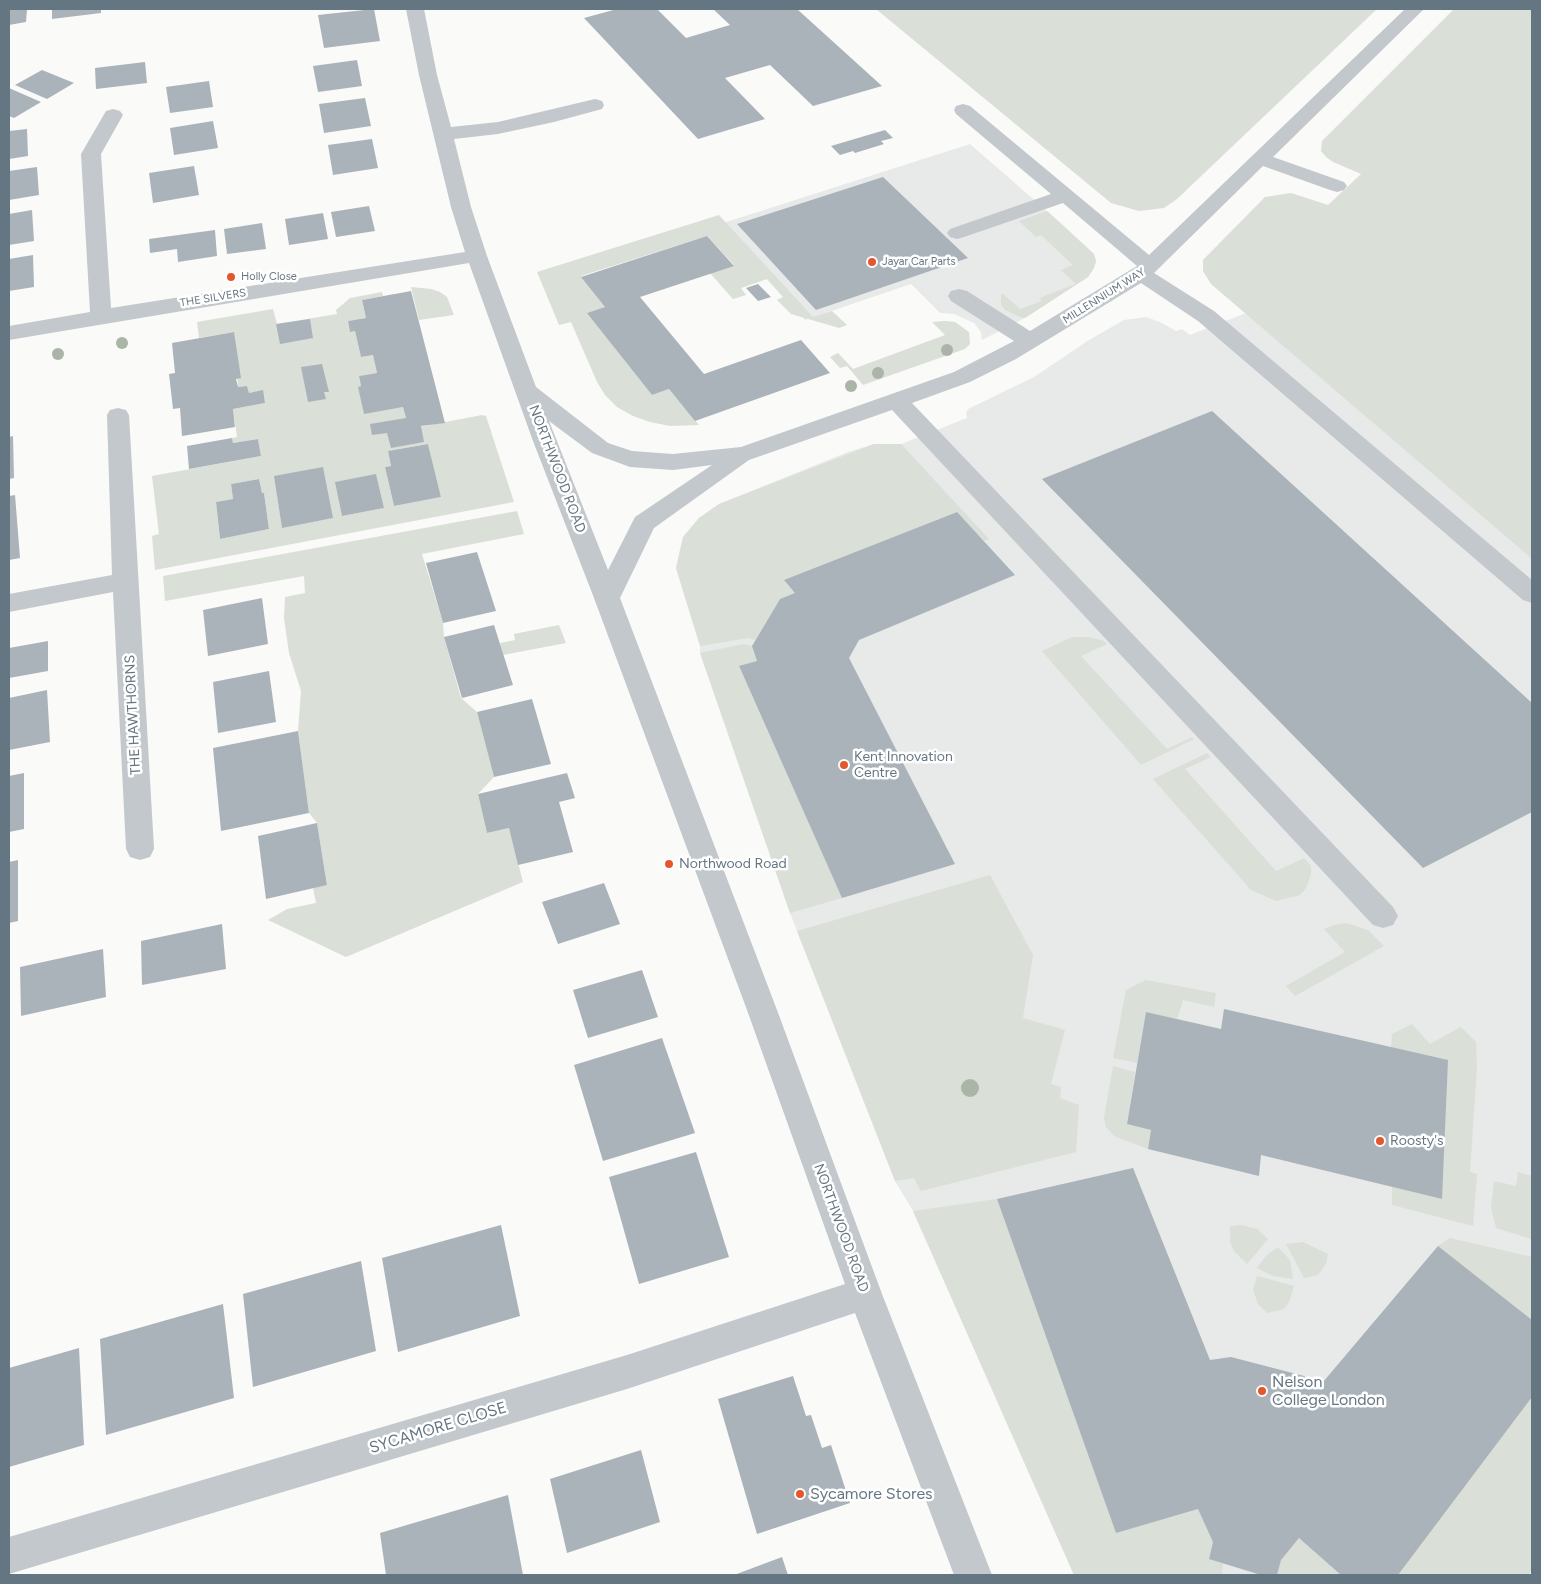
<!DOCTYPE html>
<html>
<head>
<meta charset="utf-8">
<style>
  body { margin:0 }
  #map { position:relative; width:1541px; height:1584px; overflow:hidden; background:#fafaf8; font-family:Figtree,sans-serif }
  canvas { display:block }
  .frame { position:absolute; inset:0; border:10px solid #657683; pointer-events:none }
</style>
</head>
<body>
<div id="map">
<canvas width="1541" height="1584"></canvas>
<div class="frame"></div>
</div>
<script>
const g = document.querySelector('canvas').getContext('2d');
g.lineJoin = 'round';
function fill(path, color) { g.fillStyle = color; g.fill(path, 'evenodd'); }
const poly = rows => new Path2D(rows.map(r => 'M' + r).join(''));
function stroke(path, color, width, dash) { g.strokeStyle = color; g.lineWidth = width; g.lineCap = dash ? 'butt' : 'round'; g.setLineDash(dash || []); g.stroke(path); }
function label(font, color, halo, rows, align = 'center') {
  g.font = font + ' Figtree,sans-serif'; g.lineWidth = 5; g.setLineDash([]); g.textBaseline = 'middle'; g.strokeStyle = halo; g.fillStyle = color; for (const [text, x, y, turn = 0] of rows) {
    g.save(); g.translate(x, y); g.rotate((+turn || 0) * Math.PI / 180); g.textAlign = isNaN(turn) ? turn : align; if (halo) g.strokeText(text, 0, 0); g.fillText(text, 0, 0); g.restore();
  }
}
const built = poly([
  [970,144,1063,225,1094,254,1096,261,1094,268,1088,277,1025,318,982,340,981,332,974,323,954,314,940,313,911,284,805,320,717,225],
  [1246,313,1532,559,1532,1571,1528,1575,1074,1575,913,1211,895,1181,790,913,700,653,700,646,676,568,683,537,699,518,719,504,848,452,874,444,901,444,967,418,966,413,968,409,1034,377,1089,340,1124,320,1146,317,1160,322,1176,331,1182,329,1190,335]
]);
const green = poly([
  [876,9,1377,9,1177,199,1164,208,1139,211,1111,203],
  [1454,9,1532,9,1532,559,1211,284,1203,271,1203,260,1265,197,1291,193,1328,205,1361,174,1333,162,1326,157,1321,151,1322,141],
  [1047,211,1094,254,1096,261,1094,268,1088,277,1025,318,1020,317,1005,310,1001,305,1001,294,1003,294,1020,309,1042,301,1039,298,1076,284,1061,270,1073,265,1041,235,1036,237,1019,221],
  [719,215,813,317,832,311,847,325,839,328,791,314,777,300,783,297,767,279,741,288,746,295,733,299,710,273,734,265,707,236,581,276,605,307,588,313,652,395,669,389,699,425,670,426,650,422,633,416,617,407,605,395,597,382,571,322,559,325,537,272],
  [411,287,431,289,440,292,447,297,454,315,419,320],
  [382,292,383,296,362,300,366,318,348,321,350,332,355,331,361,357,373,355,377,373,359,376,361,386,359,387,364,413,403,407,409,429,482,415,486,416,514,502,155,570,152,536,159,534,152,476,261,456,258,439,233,443,232,438,237,437,233,409,265,403,262,391,249,393,247,386,238,387,234,332,199,338,197,322,273,309,277,324,337,314,336,310,350,298],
  [428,444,441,497,394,506,385,467,391,466,388,451],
  [376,475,384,508,342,516,336,482],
  [259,479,262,493,264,493,269,529,220,539,216,502,233,499,231,484],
  [277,494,333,518,282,527],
  [945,321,955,322,969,332,970,344,965,349,863,385,847,366,840,368,830,357,838,353,853,369,945,335,932,322],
  [874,444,901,444,989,539,984,541,956,512,784,580,795,593,780,599,755,640,748,638,700,646,676,568,683,537,699,518,719,504],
  [517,511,524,534,422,554,443,623,444,637,461,698,477,712,494,777,478,794,487,833,509,828,523,882,346,957,268,920,287,909,316,903,313,888,327,884,317,823,309,813,298,731,301,691,289,653,284,618,285,597,305,593,304,576,165,601,163,576],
  [559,625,566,643,503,655,500,643,515,640,514,634],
  [1072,637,1089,637,1104,641,1107,644,1081,656,1167,749,1192,737,1194,739,1141,765,1042,651],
  [744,644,752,646,757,661,739,667,842,898,790,913,700,653],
  [1207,753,1211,757,1185,769,1276,871,1304,858,1311,866,1311,874,1306,888,1300,895,1276,901,1251,890,1153,779],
  [990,875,1033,955,1023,1018,1065,1030,1051,1084,1061,1087,1060,1098,1079,1105,1076,1152,921,1191,914,1178,895,1181,797,931],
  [1346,923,1368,930,1384,946,1295,996,1286,986,1345,952,1324,929,1334,925],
  [1146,980,1216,993,1214,1007,1183,1000,1177,1019,1146,1012,1137,1063,1113,1058,1126,990],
  [1412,1024,1430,1044,1461,1027,1476,1042,1477,1067,1470,1172,1477,1174,1473,1226,1392,1205,1392,1187,1442,1199,1391,1047,1392,1034],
  [1113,1066,1135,1072,1127,1124,1151,1130,1148,1149,1114,1136,1106,1127,1104,1118],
  [1518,1172,1532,1176,1531,1239,1496,1228,1491,1207,1494,1181,1516,1186],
  [997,1199,1116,1533,1198,1509,1213,1542,1209,1558,1223,1563,1222,1575,1074,1575,913,1211],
  [1241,1225,1257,1229,1268,1239,1247,1264,1234,1251,1230,1242,1230,1226],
  [1450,1238,1532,1257,1532,1320,1438,1246],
  [1303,1242,1328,1254,1326,1264,1318,1275,1304,1278,1286,1244],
  [1278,1247,1290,1260,1293,1279,1273,1276,1257,1268,1266,1256],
  [1257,1276,1294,1286,1289,1302,1284,1309,1267,1313,1258,1304,1253,1290],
  [1532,1397,1532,1571,1528,1575,1398,1575],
  [1299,1538,1341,1575,1277,1575,1281,1560]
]);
const building = poly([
  [9,9,27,9,26,22,9,25],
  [52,9,101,9,101,13,52,19],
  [374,9,380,41,324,48,318,15],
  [617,9,657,9,686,38,730,25,713,9,797,9,882,86,813,106,770,65,725,78,765,119,698,139,584,18],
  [357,60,362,86,318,92,313,66],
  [145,62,147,83,96,89,95,68],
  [42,70,74,83,47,99,15,85],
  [209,81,213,107,170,113,166,87],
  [9,88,41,102,14,118,9,116],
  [365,98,371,126,324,133,319,104],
  [213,121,218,148,174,155,170,128],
  [27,129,28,156,9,159,9,131],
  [885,130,893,138,881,141,884,144,855,153,853,151,840,155,831,146],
  [372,139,378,168,333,175,328,145],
  [194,166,199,195,153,203,149,173],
  [37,167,39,195,9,200,9,171],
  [883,177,968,258,816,310,737,224],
  [369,206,375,231,336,237,331,212],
  [32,210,34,241,9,245,9,214],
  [323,213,328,239,289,245,285,219],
  [262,223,266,249,227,254,224,229],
  [215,230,217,256,178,262,177,249,150,253,149,239],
  [707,236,734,266,640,297,704,374,801,340,830,373,695,421,669,389,652,395,587,313,605,307,581,277],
  [33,255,34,287,9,291,9,259],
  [758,284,771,297,758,301,746,288],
  [411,291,445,423,421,426,424,442,391,448,387,433,372,435,370,424,406,418,403,407,364,414,358,387,361,386,359,376,377,373,373,355,361,357,355,331,350,332,348,321,366,318,362,300],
  [310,319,313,338,280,344,276,324],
  [234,332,241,378,236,379,238,387,247,386,249,393,263,390,265,403,233,409,235,427,182,436,180,408,173,409,169,374,175,373,172,343],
  [322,364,329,392,324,392,326,399,308,402,301,367],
  [1212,411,1532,703,1532,812,1423,868,1042,479],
  [13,436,14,478,9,479,9,437],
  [232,438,233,443,258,439,261,456,189,469,187,446],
  [428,444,441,497,394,506,385,467,391,466,388,451],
  [323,467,333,518,282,528,274,476],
  [376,474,384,508,342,516,335,482],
  [259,479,262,493,264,493,269,529,220,539,216,502,233,499,231,484],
  [15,495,20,558,9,560,9,496],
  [957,512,1015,575,859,640,849,658,955,864,842,898,739,666,757,661,752,646,780,599,795,593,784,580],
  [477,552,496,611,443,623,426,563],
  [262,598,268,644,208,656,203,610],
  [494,625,513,685,462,698,444,637],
  [48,641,48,671,9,678,9,648],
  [269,671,276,722,218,733,213,682],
  [47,690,50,742,9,750,9,698],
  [532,699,551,764,494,777,477,712],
  [298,731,309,813,221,831,213,748],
  [24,773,24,829,9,832,9,776],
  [567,773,575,798,559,802,573,852,518,865,509,828,487,833,478,794],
  [317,823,327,885,266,899,258,836],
  [18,860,18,921,9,923,9,862],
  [604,883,620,924,558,944,542,902],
  [222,924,226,969,142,985,141,941],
  [103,949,106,997,21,1016,20,967],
  [642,970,658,1017,588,1038,573,990],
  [1224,1009,1448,1060,1442,1199,1261,1155,1259,1176,1148,1149,1151,1130,1127,1124,1146,1012,1221,1029],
  [662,1038,695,1133,603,1161,574,1065],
  [696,1152,729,1257,639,1284,609,1177],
  [1133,1168,1210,1360,1231,1357,1304,1376,1318,1388,1438,1246,1532,1320,1532,1397,1398,1575,1341,1575,1299,1538,1281,1560,1277,1575,1261,1575,1209,1559,1213,1542,1198,1509,1116,1533,997,1199],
  [501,1225,520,1316,398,1352,382,1258],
  [361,1261,376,1351,253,1387,243,1294],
  [223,1304,234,1398,106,1435,100,1339],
  [79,1348,84,1445,9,1467,9,1368],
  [793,1376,806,1416,811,1415,822,1448,831,1445,850,1503,757,1534,718,1399],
  [641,1450,660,1522,567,1553,550,1479],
  [508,1495,523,1575,386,1575,380,1533],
  [782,1557,788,1575,734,1575]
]);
const minor = poly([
  [406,9,424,9,437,75,451,127,498,122,595,99,602,101,604,105,602,109,554,122,498,134,454,139,471,207,487,256,536,387,608,443,632,451,673,454,741,447,954,372,1014,341,951,301,948,296,951,291,959,289,967,291,1030,331,1137,266,1063,203,964,237,957,239,950,237,947,233,950,229,1051,194,956,114,954,110,956,106,963,104,970,106,1149,255,1405,9,1424,9,1273,157,1344,182,1347,186,1344,190,1337,192,1330,190,1263,166,1154,273,1214,311,1532,580,1532,603,1523,600,1198,321,1141,283,1016,359,970,382,912,403,1393,907,1398,916,1393,925,1383,928,1373,925,892,410,749,460,654,528,620,598,777,1010,882,1294,992,1575,954,1575,855,1313,627,1389,9,1574,9,1537,627,1355,845,1284,747,1010,594,598,533,441,469,263,9,340,9,326,90,312,81,154,106,111,113,109,120,111,123,115,101,154,111,308,465,252,451,207,419,75,406,9],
  [549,421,592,453,630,467,673,470,712,465,635,517,608,570,549,421],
  [118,408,126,410,129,415,154,849,150,857,140,860,130,857,126,849,113,592,9,612,9,594,112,575,107,415,110,410,118,408]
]);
const trees = [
  [122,343,6],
  [947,350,6],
  [58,354,6],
  [878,373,6],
  [851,386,6],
  [970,1088,9]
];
const markers = [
  [872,262,5,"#e4572e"],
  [231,277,5,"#e4572e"],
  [844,765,5,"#e4572e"],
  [669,864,5,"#e4572e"],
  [1380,1141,5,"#e4572e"],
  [1262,1391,5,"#e4572e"],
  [800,1494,5,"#e4572e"]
];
const farPoinames = [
  ["Jayar Car Parts",882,262],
  ["Holly Close",241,277]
];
const farStreetnames = [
  ["MILLENNIUM WAY",1104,296,-32],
  ["THE SILVERS",213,298,-9]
];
const streetNames = [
  ["NORTHWOOD ROAD",557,469,69],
  ["THE HAWTHORNS",133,715,-93],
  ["NORTHWOOD ROAD",841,1228,70]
];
const poiNames = [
  ["Kent Innovation",854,757],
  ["Centre",854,773],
  ["Northwood Road",679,864],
  ["Roosty's",1390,1141]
];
const nearPoinames = [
  ["Nelson",1272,1382],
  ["College London",1272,1400],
  ["Sycamore Stores",810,1494]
];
const nearStreetnames = [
  ["SYCAMORE CLOSE",438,1428,-17]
];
fill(built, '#e8e9e9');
fill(green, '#dadfd7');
fill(building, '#aab3b9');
fill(minor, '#c3c8cc');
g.fillStyle = '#aab4a7';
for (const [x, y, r] of trees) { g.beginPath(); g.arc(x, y, r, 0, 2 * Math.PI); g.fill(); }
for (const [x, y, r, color] of markers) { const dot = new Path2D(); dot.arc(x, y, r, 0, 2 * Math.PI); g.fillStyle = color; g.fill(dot); stroke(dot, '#fff', 2); }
label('11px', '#657683', '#fff', farPoinames, 'left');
label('11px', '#657683', '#fff', farStreetnames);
label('14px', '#657683', '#fff', streetNames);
label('14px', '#657683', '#fff', poiNames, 'left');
label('16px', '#657683', '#fff', nearPoinames, 'left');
label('16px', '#657683', '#fff', nearStreetnames);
</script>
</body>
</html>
